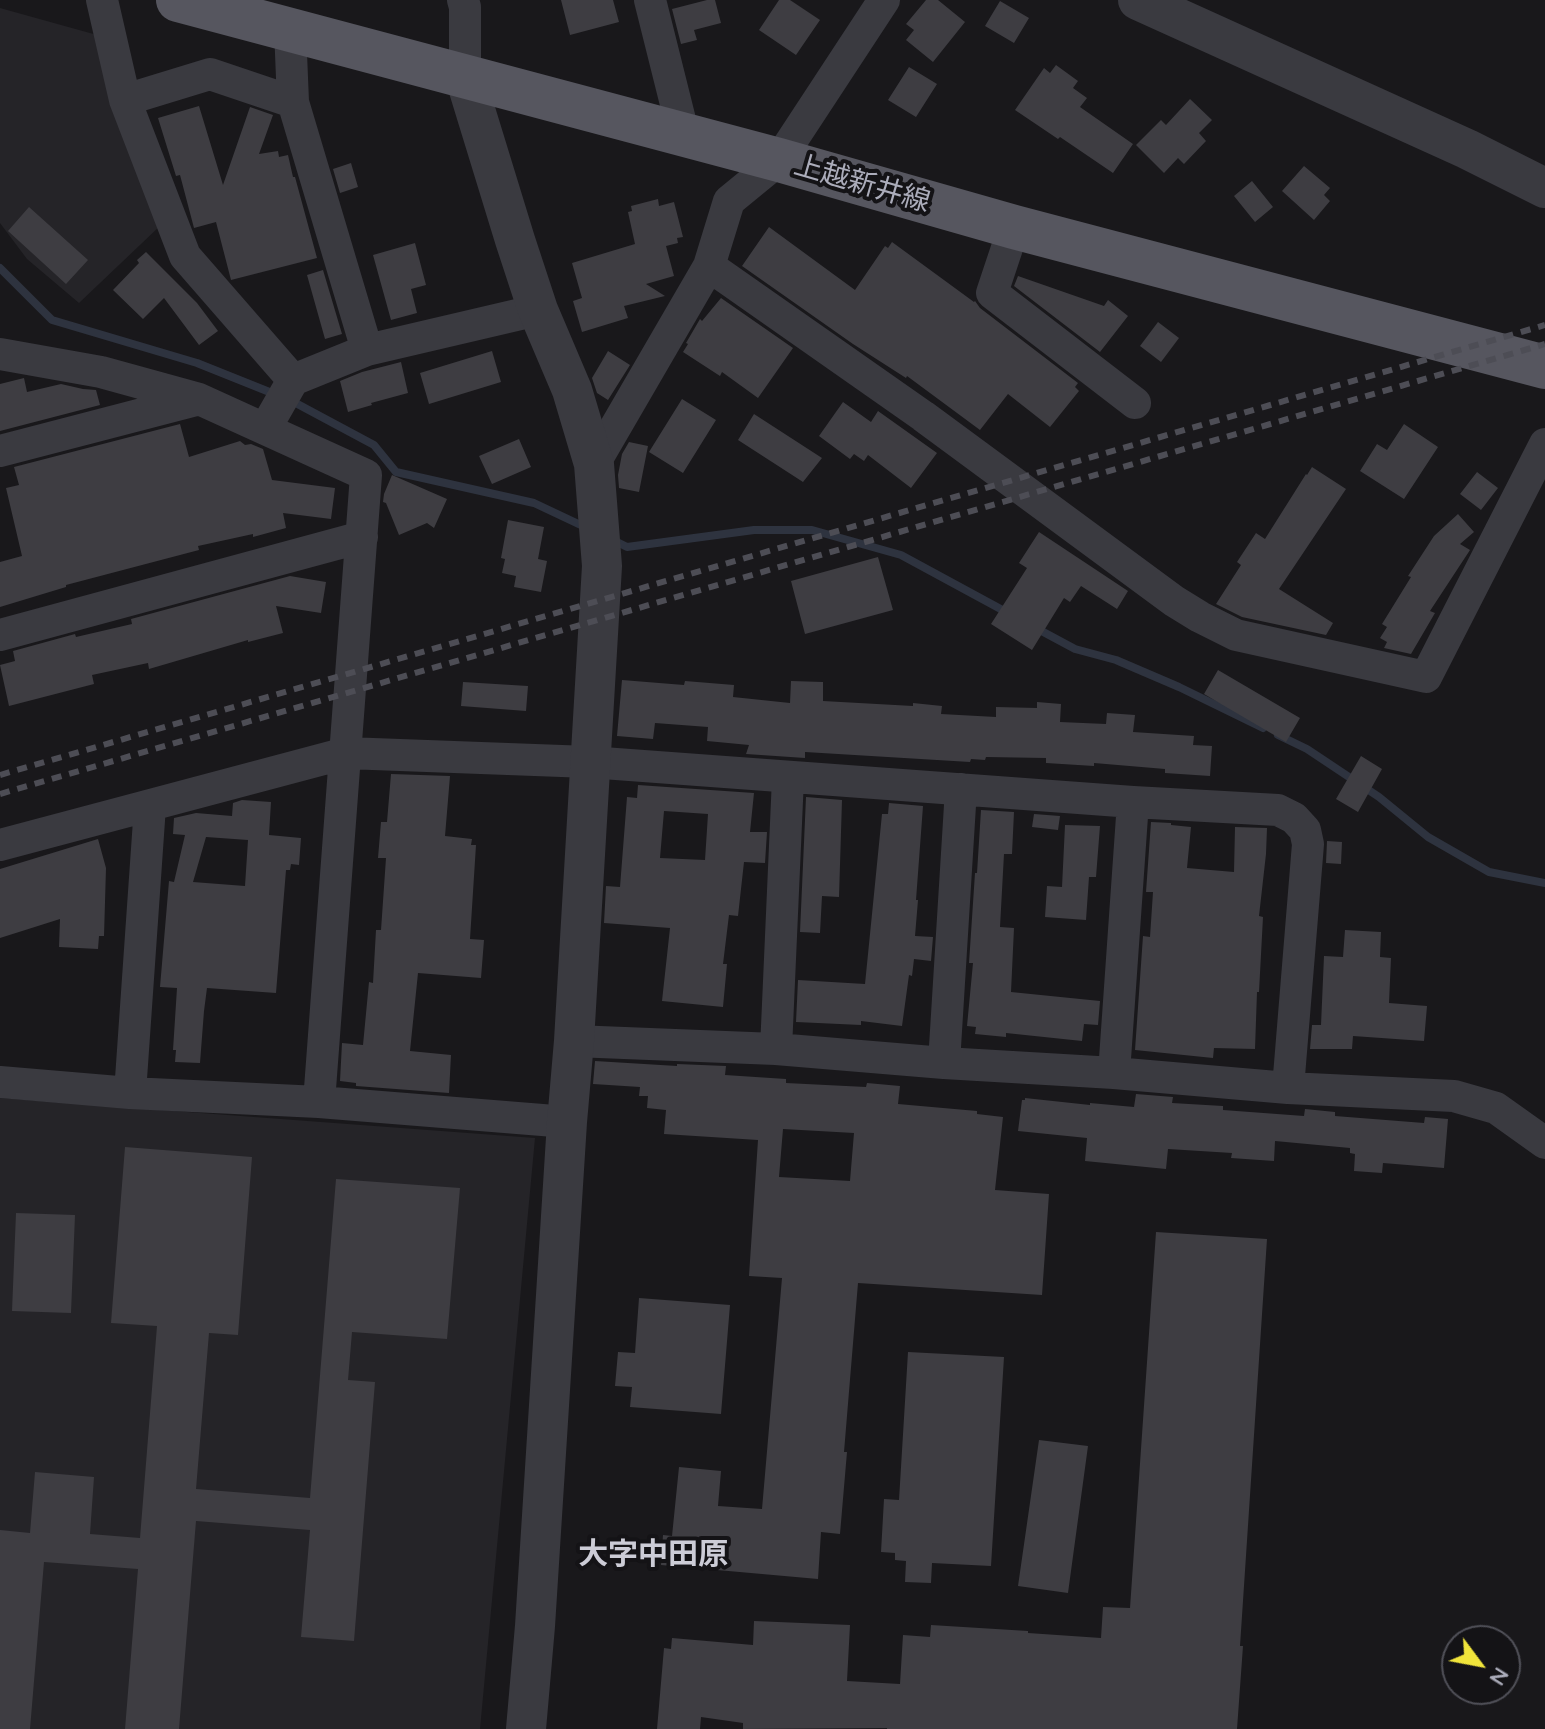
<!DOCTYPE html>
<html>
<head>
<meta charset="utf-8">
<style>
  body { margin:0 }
  #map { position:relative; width:1545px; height:1729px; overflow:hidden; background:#19181b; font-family:Quicksand,sans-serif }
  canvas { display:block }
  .north { position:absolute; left:1441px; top:1625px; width:80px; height:80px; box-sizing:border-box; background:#141316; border:2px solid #505058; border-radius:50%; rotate:122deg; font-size:22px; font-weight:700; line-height:32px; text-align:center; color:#abacba }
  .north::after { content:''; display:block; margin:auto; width:28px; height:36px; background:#f0e43b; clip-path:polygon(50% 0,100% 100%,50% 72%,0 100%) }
</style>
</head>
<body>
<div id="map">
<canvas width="1545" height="1729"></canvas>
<div class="north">N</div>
</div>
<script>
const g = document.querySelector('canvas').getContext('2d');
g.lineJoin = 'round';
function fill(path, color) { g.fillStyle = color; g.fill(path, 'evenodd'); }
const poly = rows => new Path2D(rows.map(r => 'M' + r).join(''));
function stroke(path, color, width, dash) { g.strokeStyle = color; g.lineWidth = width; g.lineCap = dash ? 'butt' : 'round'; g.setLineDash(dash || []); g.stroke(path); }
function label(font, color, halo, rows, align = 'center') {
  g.font = font + ' Quicksand,"Noto Sans JP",sans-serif'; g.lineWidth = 8; g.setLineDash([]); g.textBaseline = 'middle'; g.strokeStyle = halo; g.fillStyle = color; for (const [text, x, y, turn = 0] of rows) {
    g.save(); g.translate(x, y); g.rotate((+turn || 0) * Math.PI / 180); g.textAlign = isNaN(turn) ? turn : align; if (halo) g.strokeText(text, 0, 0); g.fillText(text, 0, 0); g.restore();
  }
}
const built = poly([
  [0,8,97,35,161,225,79,303,27,259,0,223],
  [0,1098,535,1138,480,1729,0,1729]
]);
const stream = poly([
  [0,268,52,320,197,363,277,395],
  [290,400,374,445,396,472,534,503,587,528],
  [611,539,627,547,754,530,812,530,901,555,1008,613],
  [1034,627,1075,649,1116,660,1179,687,1263,728],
  [1278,735,1307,749,1379,797,1428,837,1489,872,1545,883]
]);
const building = poly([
  [561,0,613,0,619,22,570,35],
  [707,0,715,0,721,23,694,30,697,40,681,44,672,9],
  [779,0,790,0,820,20,796,55,759,30],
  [926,0,938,0,965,22,933,62,906,40,914,30,906,24],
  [1000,1,1029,18,1014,43,985,26],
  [1056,65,1078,81,1073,88,1087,98,1080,107,1133,144,1113,173,1060,137,1058,139,1015,110,1044,68,1050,73],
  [909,67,937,84,916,117,888,100],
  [1190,99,1212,120,1199,133,1206,141,1184,164,1178,158,1164,173,1136,145,1161,120,1166,125],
  [199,106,223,185,250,107,273,115,259,154,278,151,279,157,288,155,293,177,295,177,317,258,231,280,216,222,194,228,180,175,176,176,158,118],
  [351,163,358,187,340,193,333,169],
  [1304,166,1330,188,1324,195,1330,201,1314,220,1282,191],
  [1252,181,1273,207,1255,222,1234,196],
  [658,199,659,206,674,202,683,237,677,238,678,243,666,246,674,276,646,284,665,296,624,306,628,318,582,332,573,301,582,298,572,263,635,244,628,212,632,211,631,206],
  [29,207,88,260,66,284,8,231],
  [769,227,855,290,885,246,888,248,892,242,974,302,975,301,980,308,1078,383,1075,387,1079,391,1050,427,1008,394,980,430,907,376,906,378,853,344,742,266],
  [415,243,426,285,411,289,417,313,391,320,373,255],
  [146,252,197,303,218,331,199,345,164,298,143,319,113,290,139,263,137,260],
  [323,270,342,334,325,339,307,275],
  [1018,276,1104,306,1108,300,1128,316,1100,352,1014,286],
  [721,298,793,348,758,398,722,372,720,376,683,352,688,344,686,343,700,319,702,321],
  [1158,322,1179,338,1161,362,1140,346],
  [492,351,501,382,429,404,420,373],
  [608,351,630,365,608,400,597,393,592,378],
  [401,362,408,393,371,403,372,405,348,412,340,381,362,372],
  [24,378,27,392,61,384,83,389,96,390,100,405,0,431,0,384],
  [682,399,716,420,683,473,649,452],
  [843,402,871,422,878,411,937,453,911,488,868,455,864,461,854,454,850,459,819,436],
  [754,414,822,458,803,482,738,440],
  [180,424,189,457,240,441,245,445,251,444,263,449,272,480,335,488,331,519,283,513,286,528,253,537,253,534,198,546,199,550,66,585,66,587,0,607,0,562,22,556,6,488,19,485,14,467],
  [1404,424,1438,447,1404,499,1360,471,1377,444,1387,450],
  [519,439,531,467,492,484,479,456],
  [629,442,648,446,639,492,619,488,618,475,622,454],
  [1312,467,1346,489,1279,589,1333,623,1326,635,1242,617,1216,604,1241,565,1237,562,1256,533,1265,539,1306,474,1307,475],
  [1477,472,1498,488,1481,510,1460,494],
  [392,475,447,499,434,528,427,523,399,535,386,503,383,502,384,494],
  [1458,514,1474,532,1460,544,1470,550,1430,611,1435,613,1411,654,1384,648,1387,642,1380,638,1387,627,1382,624,1411,577,1408,576,1434,536],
  [508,520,544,527,538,559,547,561,541,592,514,587,516,576,502,573,505,559,501,558],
  [1039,532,1128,591,1117,609,1081,586,1070,602,1064,598,1032,650,991,624,1027,568,1019,563],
  [878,557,893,610,805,634,791,581],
  [290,576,326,582,321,613,276,606,283,633,248,642,248,640,149,669,148,663,92,675,94,684,9,706,0,665,15,661,13,651,75,634,76,637,132,624,131,619],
  [1218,670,1300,718,1286,742,1204,694],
  [622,680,684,685,685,681,734,685,733,697,790,703,791,681,823,682,823,701,913,706,913,703,942,706,941,714,996,717,996,707,1037,708,1037,702,1061,704,1060,722,1106,724,1107,713,1135,715,1133,732,1194,736,1193,745,1212,746,1210,776,1165,773,1165,769,1094,763,1094,766,1046,763,1046,758,986,757,985,760,971,759,970,762,805,752,805,758,746,754,749,745,707,741,708,727,655,723,653,739,617,736],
  [463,682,528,686,526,711,461,706],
  [1361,756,1382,769,1358,812,1336,799],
  [391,774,450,776,445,836,472,839,471,845,476,845,470,939,484,940,481,978,418,973,410,1051,451,1055,449,1093,356,1086,356,1083,340,1081,342,1043,363,1045,369,982,373,983,376,930,381,930,386,858,378,858,381,822,387,822],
  [638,785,754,793,750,832,767,832,765,863,744,862,738,916,729,915,723,964,727,964,723,1007,662,1001,670,928,604,923,606,886,620,887,627,797,637,798],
  [664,811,708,814,705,860,660,858],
  [806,797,842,800,839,897,822,896,820,933,800,932],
  [242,800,271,802,269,835,301,838,299,865,291,864,290,870,286,870,276,993,207,988,204,1011,200,1063,175,1062,176,1050,173,1050,177,988,160,987,169,881,174,882,185,835,173,834,174,818,196,813,232,816,233,803],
  [206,837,248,840,245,886,193,882],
  [889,803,923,806,916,900,918,900,915,936,933,937,931,961,914,959,912,976,909,975,902,1026,861,1021,861,1025,796,1022,798,980,865,984,882,814,888,814],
  [981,810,1014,812,1012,854,1004,854,1000,927,1014,928,1011,992,1100,1001,1098,1025,1084,1024,1082,1041,1006,1033,1006,1037,975,1034,976,1027,967,1026,973,963,969,963,975,873,977,873],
  [1034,814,1060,816,1058,830,1032,827],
  [1151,822,1171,823,1171,825,1191,827,1187,868,1234,872,1235,827,1267,828,1266,854,1259,916,1263,917,1259,992,1257,992,1255,1049,1214,1048,1213,1058,1135,1050,1143,936,1150,937,1153,892,1146,892],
  [1065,825,1100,826,1096,877,1089,877,1086,920,1045,917,1047,886,1062,887],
  [98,839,106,868,104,936,99,936,98,949,59,947,60,919,0,938,0,869],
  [1327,841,1342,842,1341,864,1326,863],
  [1345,930,1381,932,1380,957,1391,958,1389,1003,1427,1006,1424,1041,1353,1036,1352,1049,1310,1049,1312,1025,1321,1025,1324,956,1343,957],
  [595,1061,677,1066,677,1064,726,1066,725,1075,786,1079,786,1083,866,1087,867,1083,900,1086,898,1104,977,1111,977,1114,1003,1117,995,1190,1049,1194,1042,1295,858,1283,844,1452,847,1452,840,1534,821,1532,818,1579,661,1565,663,1535,672,1536,679,1467,721,1471,718,1506,762,1509,782,1278,749,1276,758,1140,664,1134,666,1110,647,1108,648,1096,639,1096,640,1087,593,1084],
  [783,1129,854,1133,850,1181,779,1177],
  [1136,1094,1173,1097,1172,1103,1223,1106,1223,1110,1304,1116,1305,1109,1335,1112,1335,1116,1424,1123,1425,1117,1448,1119,1444,1168,1383,1163,1382,1173,1354,1171,1355,1154,1350,1153,1350,1148,1275,1141,1274,1161,1231,1158,1232,1153,1168,1149,1166,1169,1085,1161,1087,1138,1018,1131,1022,1100,1025,1100,1025,1098,1090,1105,1090,1103,1134,1107],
  [125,1147,252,1157,238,1335,209,1333,196,1489,310,1498,336,1179,460,1188,447,1339,352,1332,348,1380,375,1382,354,1641,301,1637,310,1530,196,1521,179,1729,125,1729,138,1569,44,1562,30,1729,0,1729,0,1530,30,1533,35,1472,94,1477,90,1534,140,1538,157,1326,111,1323],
  [16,1213,75,1215,71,1313,12,1311],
  [1156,1232,1267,1239,1240,1646,1243,1646,1237,1729,887,1729,887,1728,743,1729,743,1723,701,1717,700,1729,657,1729,664,1648,671,1649,672,1638,753,1645,754,1621,850,1625,847,1681,900,1684,903,1635,930,1637,931,1625,1028,1631,1028,1633,1101,1638,1103,1607,1130,1608],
  [639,1298,730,1305,721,1414,630,1407,632,1387,615,1386,618,1352,635,1353],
  [908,1352,1004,1357,991,1566,932,1563,931,1583,905,1582,906,1561,895,1560,895,1553,881,1552,884,1499,899,1500],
  [1039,1440,1088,1446,1068,1593,1018,1586]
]);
const minor = poly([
  [102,0,125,100,185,256,293,380,265,429],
  [463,0,465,7,465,77],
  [650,0,684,136],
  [290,29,293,102,367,350,293,380],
  [125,100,210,74,293,102],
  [1014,227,992,293,1135,403],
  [709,266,923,416,1174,601,1200,617,1236,635,1426,677,1545,444],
  [367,350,538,310],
  [0,354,101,372,199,399,366,475,319,1102],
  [0,451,196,400],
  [594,464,709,266,729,201,779,160,884,0],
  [0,635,362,537],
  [0,845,346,753,589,762,1133,802,1278,810,1294,818,1305,830,1308,844,1288,1088,1114,1073,944,1063,776,1049,574,1041],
  [776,1049,788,778],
  [944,1063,961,789],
  [1114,1073,1133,802],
  [0,1082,130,1093,319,1102,567,1122],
  [1288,1088,1454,1096,1496,1108,1545,1143],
  [130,1093,150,806]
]);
const tertiary = poly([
  [1138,0,1467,149,1545,188],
  [465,77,515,240,538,310,572,390,594,464,602,566,574,1041,567,1122,535,1626,526,1729]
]);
const primary = poly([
  [178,0,779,160,1014,227,1545,367]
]);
const rail = poly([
  [0,775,1545,325],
  [0,794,1545,344]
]);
const streetNames = [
  ["上越新井線",862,184,16]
];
const neighbourhoodNames = [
  ["大字中田原",653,1555]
];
fill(built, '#252428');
stroke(stream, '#2e333f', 8);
fill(building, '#3e3d42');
stroke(minor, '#3a3a40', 32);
stroke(tertiary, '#3a3a40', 40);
stroke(primary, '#56565f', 44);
stroke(rail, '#4d4d55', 6, [10, 8]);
label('28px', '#abacba', '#141316', streetNames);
label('bold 30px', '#ccccd6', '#141316', neighbourhoodNames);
</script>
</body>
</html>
